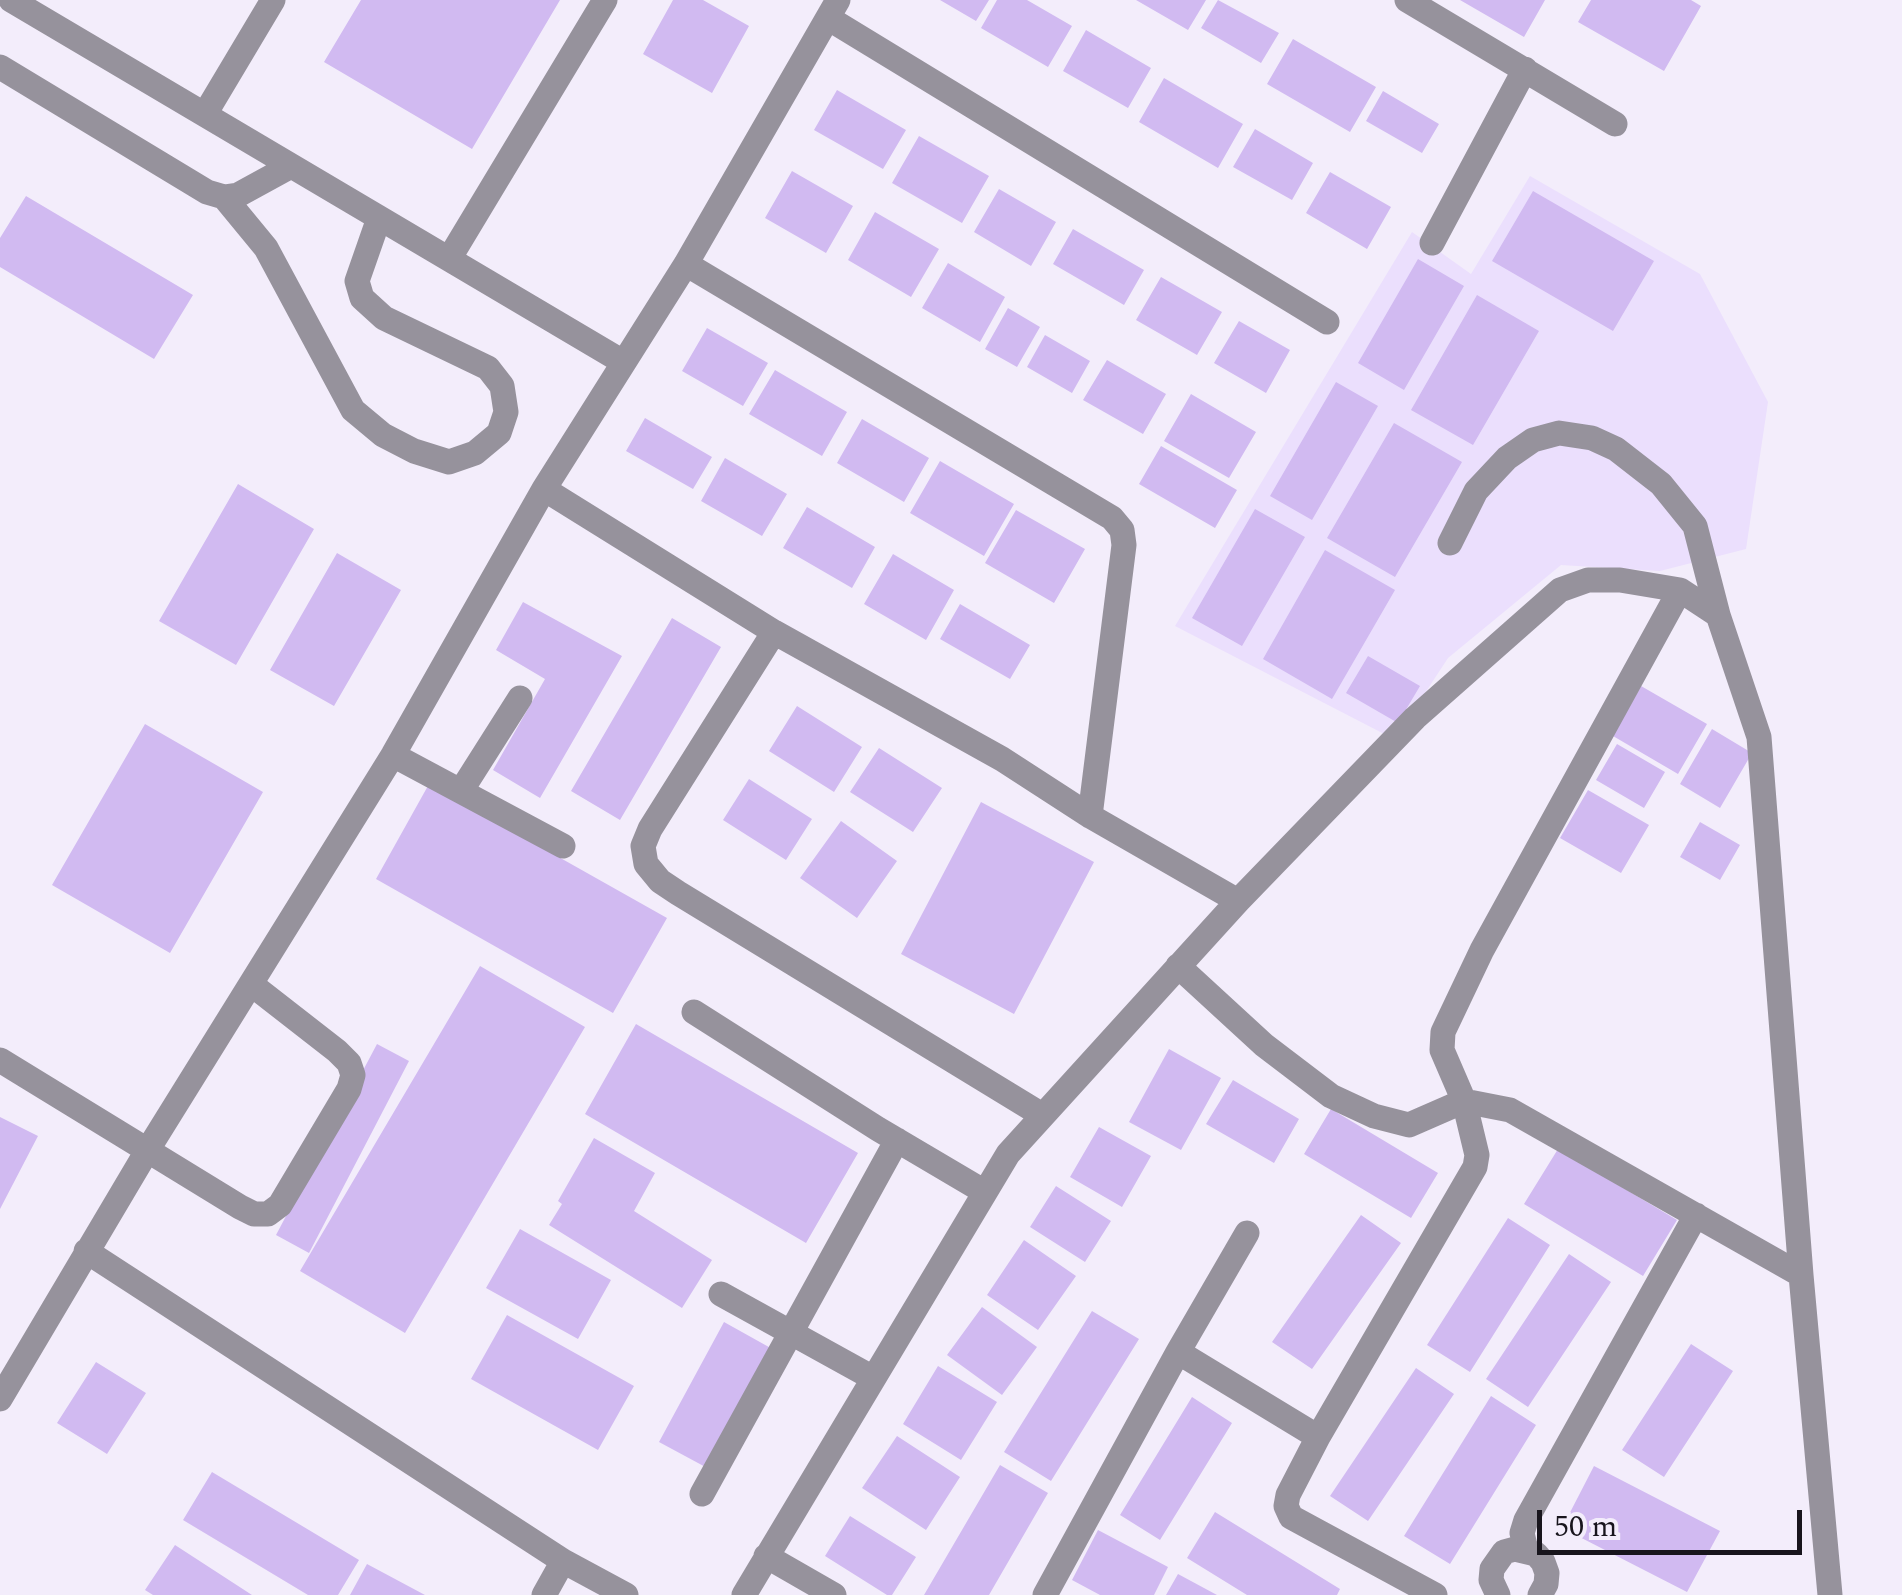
<!DOCTYPE html>
<html>
<head>
<meta charset="utf-8">
<style>
  body { margin:0 }
  #map { position:relative; width:1902px; height:1595px; overflow:hidden; background:#f3edfb; font-family:Spectral,serif }
  canvas { display:block }
  .scale { position:absolute; left:1537px; top:1510px; width:265px; height:45px; box-sizing:border-box; border:5px solid #18151d; border-top:0; padding-left:12px; font-size:30px; line-height:35px; white-space:nowrap; color:#18151d; -webkit-text-stroke:8px #f3edfb; paint-order:stroke }
</style>
</head>
<body>
<div id="map">
<canvas width="1902" height="1595"></canvas>
<div class="scale">50 m</div>
</div>
<script>
const g = document.querySelector('canvas').getContext('2d');
g.lineJoin = 'round';
function fill(path, color) { g.fillStyle = color; g.fill(path, 'evenodd'); }
const poly = rows => new Path2D(rows.map(r => 'M' + r).join(''));
function stroke(path, color, width, dash) { g.strokeStyle = color; g.lineWidth = width; g.lineCap = dash ? 'butt' : 'round'; g.setLineDash(dash || []); g.stroke(path); }
const built = poly([
  [1530,176,1700,274,1768,402,1746,549,1660,571,1561,565,1448,658,1410,716,1390,737,1175,626,1412,232,1471,274]
]);
const building = poly([
  [361,0,560,0,472,149,324,62],
  [673,0,703,0,749,26,712,93,643,54],
  [940,0,989,0,976,21],
  [997,0,1027,0,1072,26,1048,67,981,28],
  [1136,0,1206,0,1188,30],
  [1218,0,1279,33,1261,63,1201,28],
  [1460,0,1545,0,1524,37],
  [1591,0,1691,0,1701,6,1664,71,1578,22],
  [1086,30,1151,68,1128,108,1063,71],
  [1293,39,1376,87,1350,132,1267,84],
  [1164,78,1243,124,1218,168,1139,122],
  [837,90,906,130,883,169,814,130],
  [1383,91,1439,124,1422,153,1366,121],
  [1255,129,1313,163,1292,200,1233,167],
  [919,136,989,176,962,223,892,183],
  [792,171,853,206,826,253,765,218],
  [1330,172,1391,207,1367,249,1306,213],
  [999,189,1056,222,1031,266,974,232],
  [1533,191,1654,261,1613,331,1492,261],
  [26,196,193,295,154,359,0,267,0,238],
  [875,212,939,249,911,297,848,260],
  [1073,229,1144,270,1124,305,1053,264],
  [1418,259,1464,286,1404,390,1358,363],
  [948,263,1005,297,980,342,922,308],
  [1161,277,1222,312,1197,355,1136,320],
  [1477,295,1539,331,1473,445,1411,410],
  [1008,308,1040,327,1017,367,985,349],
  [1239,321,1290,350,1266,393,1214,363],
  [707,328,768,363,743,406,682,371],
  [1045,335,1090,361,1072,393,1027,367],
  [1107,360,1166,394,1143,434,1083,400],
  [775,370,847,412,822,456,749,414],
  [1336,382,1378,406,1312,520,1270,496],
  [1191,394,1256,432,1229,478,1164,441],
  [645,418,712,457,693,489,626,451],
  [862,419,929,458,904,502,837,463],
  [1394,423,1462,462,1395,577,1327,538],
  [1161,446,1237,490,1215,528,1139,484],
  [725,458,787,494,762,536,701,501],
  [940,461,1014,504,984,556,910,513],
  [238,484,314,529,236,665,159,621],
  [807,507,875,547,852,588,783,548],
  [1255,509,1305,537,1242,646,1192,618],
  [1016,510,1085,549,1054,603,985,563],
  [1325,550,1395,590,1332,699,1263,659],
  [337,553,401,590,334,706,270,670],
  [893,554,954,590,926,640,864,604],
  [523,602,622,656,540,798,493,770,545,679,496,650],
  [960,604,1030,645,1010,679,940,639],
  [672,618,721,647,620,820,571,791],
  [1368,656,1420,686,1398,723,1346,693],
  [1641,686,1707,724,1678,774,1613,736],
  [797,706,862,747,834,792,769,751],
  [145,724,263,792,170,953,52,885],
  [1712,729,1752,753,1720,808,1680,784],
  [1617,744,1665,772,1644,808,1596,780],
  [879,748,942,788,913,832,850,792],
  [749,779,812,819,786,860,723,820],
  [429,784,667,918,613,1013,376,879],
  [1588,790,1649,825,1621,873,1560,838],
  [981,802,1094,862,1014,1014,901,954],
  [841,821,897,861,857,918,800,878],
  [1700,822,1740,845,1720,880,1680,857],
  [480,966,585,1027,405,1333,300,1271],
  [636,1024,858,1153,806,1243,585,1114],
  [377,1044,409,1061,309,1253,276,1235],
  [1169,1049,1221,1078,1181,1150,1129,1122],
  [1233,1080,1299,1119,1274,1163,1206,1124],
  [1331,1109,1438,1173,1411,1218,1304,1154],
  [0,1117,38,1136,0,1209],
  [1099,1127,1151,1156,1122,1207,1070,1177],
  [594,1138,655,1173,634,1211,712,1260,682,1308,549,1225,562,1204,558,1201],
  [1558,1149,1677,1220,1643,1276,1524,1204],
  [1056,1186,1111,1221,1085,1262,1030,1227],
  [1361,1215,1401,1243,1312,1369,1272,1342],
  [1508,1218,1550,1245,1470,1372,1427,1345],
  [520,1229,611,1280,578,1339,486,1288],
  [1024,1240,1076,1276,1038,1330,987,1295],
  [1569,1254,1611,1282,1528,1407,1486,1379],
  [982,1307,1037,1347,1002,1395,947,1355],
  [1092,1311,1139,1339,1051,1481,1004,1452],
  [507,1315,634,1386,598,1450,471,1379],
  [724,1322,776,1351,711,1470,659,1442],
  [1691,1344,1733,1371,1664,1477,1622,1450],
  [96,1362,146,1393,107,1454,57,1423],
  [938,1366,997,1402,961,1460,903,1424],
  [1416,1368,1454,1394,1368,1521,1330,1496],
  [1491,1396,1536,1425,1450,1564,1404,1536],
  [1192,1397,1232,1423,1160,1540,1120,1515],
  [897,1436,960,1477,926,1530,862,1488],
  [1000,1465,1048,1493,989,1595,924,1595],
  [1594,1466,1720,1531,1687,1592,1562,1528],
  [212,1472,359,1560,338,1595,308,1595,183,1520],
  [1215,1512,1340,1589,1337,1595,1247,1595,1187,1558],
  [850,1516,916,1557,892,1595,887,1595,825,1556],
  [1098,1530,1168,1567,1154,1595,1100,1595,1072,1580],
  [175,1545,252,1595,153,1595,145,1590],
  [367,1564,425,1595,350,1595],
  [1178,1574,1217,1595,1166,1595]
]);
const minor = poly([
  [11,0,623,362],
  [1407,0,1615,124],
  [828,18,1327,322],
  [0,67,207,192,224,197,238,195,291,166],
  [205,114,273,0],
  [224,197,266,248,353,410,383,435,414,451,449,462,475,453,499,433,506,412,502,386,488,368,384,318,362,298,357,281,379,218],
  [1432,243,1525,69],
  [449,259,605,0],
  [686,264,1112,518,1122,530,1124,545,1090,816],
  [544,489,774,632,1002,759,1090,816,1238,901],
  [1450,543,1476,491,1507,458,1533,440,1559,433,1592,438,1616,449,1661,484,1695,526,1718,615],
  [774,632,650,829,643,846,646,864,660,881,678,893,1042,1115],
  [393,755,563,846],
  [461,791,520,698],
  [1178,966,1264,1045,1331,1096,1374,1116,1409,1125,1464,1101,1510,1110,1801,1275],
  [694,1012,878,1129,983,1191],
  [0,1060,240,1207,254,1214,268,1214,280,1205,349,1089,353,1075,349,1063,337,1051,251,984],
  [86,1251,563,1561,626,1595],
  [721,1294,873,1378],
  [1178,1352,1247,1233],
  [0,1399,147,1151,393,755,544,489,686,264,838,0],
  [702,1494,897,1140],
  [1526,1550,1522,1533,1526,1520,1696,1215],
  [766,1556,834,1595],
  [544,1595,563,1561],
  [744,1595,1008,1154,1238,901,1415,718,1560,590,1588,580,1620,580,1680,590,1718,615,1759,737,1801,1275,1830,1595],
  [1045,1595,1178,1352,1318,1437],
  [1435,1595,1291,1517,1286,1506,1288,1495,1318,1437,1475,1167,1477,1155,1464,1101,1442,1050,1443,1032,1482,950,1680,590],
  [1498,1595,1491,1580,1492,1569,1504,1552,1515,1549,1536,1554,1543,1562,1547,1573,1546,1584,1540,1595]
]);
fill(built, '#ebdffd');
fill(building, '#d1baf1');
stroke(minor, '#96929c', 25);
</script>
</body>
</html>
